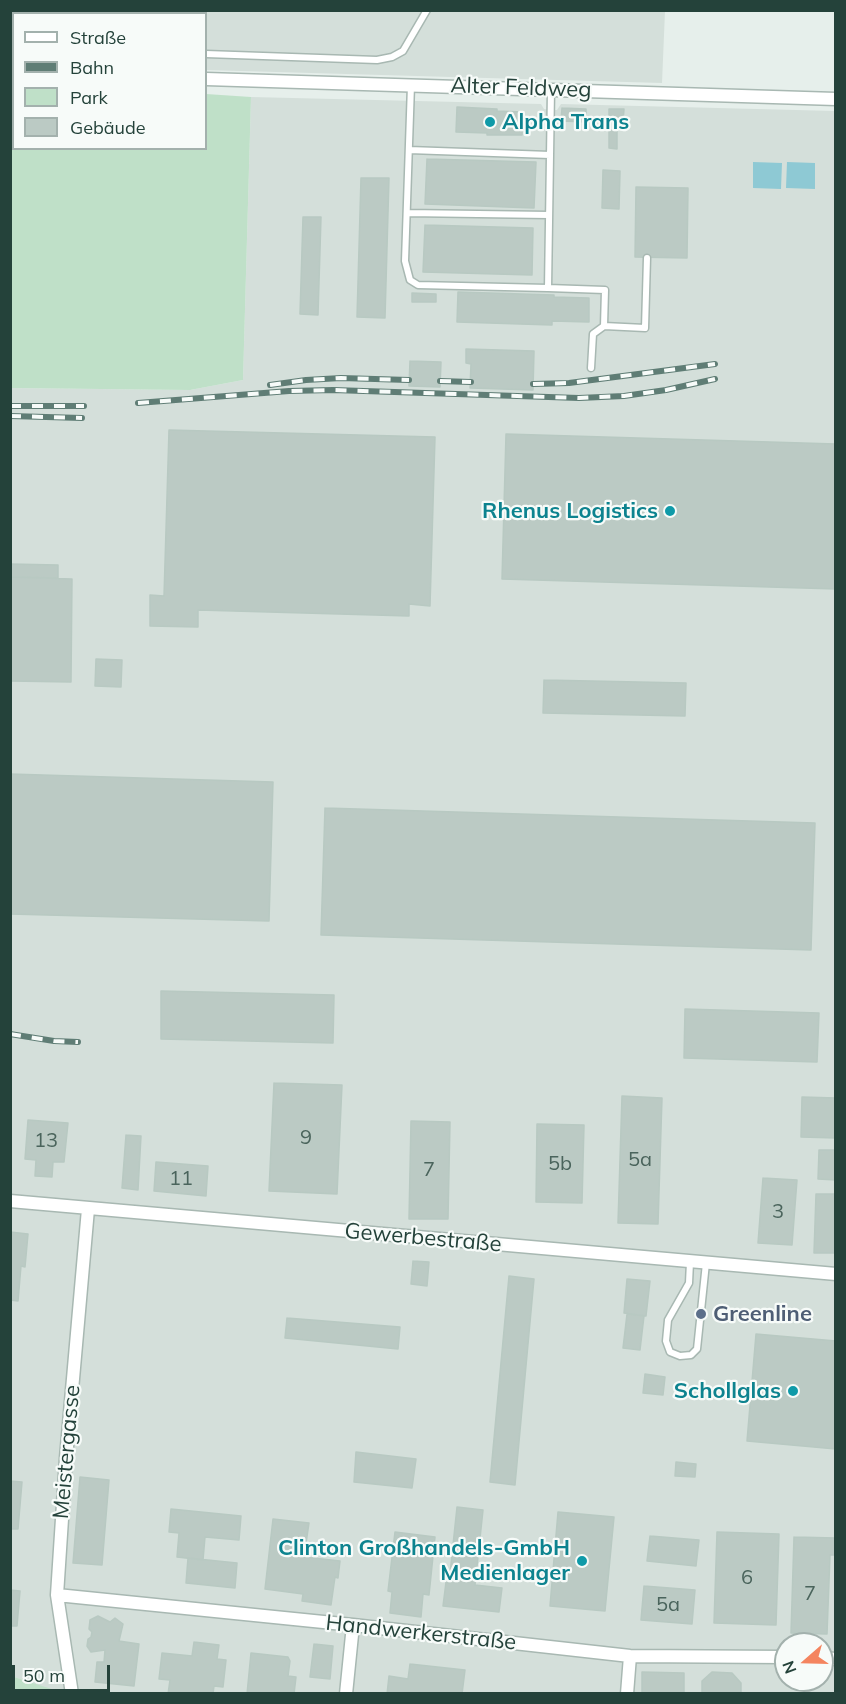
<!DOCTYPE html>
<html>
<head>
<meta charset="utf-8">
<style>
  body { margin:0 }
  #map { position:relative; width:846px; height:1704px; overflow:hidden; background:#e6efeb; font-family:Mulish,sans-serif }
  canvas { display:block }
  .frame { position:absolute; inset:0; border:12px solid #24423a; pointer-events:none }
  .legend { position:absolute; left:12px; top:12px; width:195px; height:138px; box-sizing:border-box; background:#f7fbf9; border:2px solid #a3b1ad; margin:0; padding:8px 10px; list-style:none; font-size:18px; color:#24423a }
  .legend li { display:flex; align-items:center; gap:12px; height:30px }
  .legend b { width:30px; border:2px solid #a3b1ad }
  .north { position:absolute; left:774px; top:1632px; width:60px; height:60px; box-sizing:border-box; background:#f7fbf9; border:2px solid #a3b1ad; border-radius:50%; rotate:250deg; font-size:16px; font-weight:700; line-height:24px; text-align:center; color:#24423a }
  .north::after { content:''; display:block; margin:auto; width:21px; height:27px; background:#f4845f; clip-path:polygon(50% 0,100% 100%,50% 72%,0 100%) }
  .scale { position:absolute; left:12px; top:1665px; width:98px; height:27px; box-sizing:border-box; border:3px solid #24423a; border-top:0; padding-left:8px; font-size:18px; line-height:21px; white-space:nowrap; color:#24423a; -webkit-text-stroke:4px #f7fbf9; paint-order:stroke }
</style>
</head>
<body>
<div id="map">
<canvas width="846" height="1704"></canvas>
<div class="frame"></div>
<ul class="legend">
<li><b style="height:8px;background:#fff"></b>Straße</li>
<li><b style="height:8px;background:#5f7d75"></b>Bahn</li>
<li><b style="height:16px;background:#bfe0c8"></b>Park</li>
<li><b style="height:16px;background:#bbcac4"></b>Gebäude</li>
</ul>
<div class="north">N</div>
<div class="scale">50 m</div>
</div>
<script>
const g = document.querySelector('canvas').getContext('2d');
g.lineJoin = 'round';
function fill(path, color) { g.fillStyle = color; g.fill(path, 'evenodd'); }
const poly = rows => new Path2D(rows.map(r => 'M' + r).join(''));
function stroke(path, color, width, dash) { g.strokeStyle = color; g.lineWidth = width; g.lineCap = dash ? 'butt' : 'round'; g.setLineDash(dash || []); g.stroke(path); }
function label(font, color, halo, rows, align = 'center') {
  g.font = font + ' Mulish,sans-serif'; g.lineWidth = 4.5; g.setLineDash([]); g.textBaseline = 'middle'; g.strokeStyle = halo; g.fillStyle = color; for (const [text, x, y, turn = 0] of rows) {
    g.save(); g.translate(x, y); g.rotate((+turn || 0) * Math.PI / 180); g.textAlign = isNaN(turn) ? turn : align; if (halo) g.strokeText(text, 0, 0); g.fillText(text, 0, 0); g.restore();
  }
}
const built = poly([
  [11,11,665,11,662,83,206,70,206,14,14,14,13,66,11,66],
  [251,97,541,104,544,109,551,110,557,110,561,104,835,111,835,1693,64,1694,11,1676,11,388,190,390,243,380],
  [786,1644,822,1644,822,1680,786,1680]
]);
const green = poly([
  [10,84,14,84,14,148,206,148,206,94,251,97,243,380,190,390,11,388],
  [11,1676,64,1693,11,1693]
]);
const water = poly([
  [753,162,782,163,781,189,753,188],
  [787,162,815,163,815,189,786,188]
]);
const building = poly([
  [110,10,133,10,131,14,115,14,110,10],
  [457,107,497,109,497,111,523,112,522,135,487,135,487,133,456,132,457,107],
  [562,108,586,109,586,122,561,121,562,108],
  [609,109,624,109,623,122,617,122,617,149,609,148,609,109],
  [427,159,536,162,534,208,425,204,427,159],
  [603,170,620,171,619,209,602,208,603,170],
  [361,178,389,178,385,318,357,317,361,178],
  [636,187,688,188,687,258,635,257,636,187],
  [303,217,321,217,318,315,300,314,303,217],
  [425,225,533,228,532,275,423,272,425,225],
  [458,292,554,295,554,297,589,298,589,322,552,321,552,325,457,322,458,292],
  [412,293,436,294,436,302,412,302,412,293],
  [466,349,534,351,533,390,470,388,471,364,466,363,466,349],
  [410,361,441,362,440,387,409,386,410,361],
  [169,430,435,437,430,606,409,604,409,616,198,610,198,627,150,626,150,595,164,596,169,430],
  [506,434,836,444,836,589,502,579,506,434],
  [10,564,58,565,58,578,10,577,10,564],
  [10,577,72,579,71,682,10,681,10,577],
  [96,659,122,660,121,687,95,686,96,659],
  [544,680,686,683,685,716,543,713,544,680],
  [10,774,273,782,269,921,10,914,10,774],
  [325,808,815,823,811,950,321,935,325,808],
  [161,991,334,995,333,1043,161,1039,161,991],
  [685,1009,819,1013,817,1062,684,1058,685,1009],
  [274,1083,342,1085,337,1194,269,1191,274,1083],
  [622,1096,662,1098,658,1224,618,1223,622,1096],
  [802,1097,836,1098,836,1138,801,1137,802,1097],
  [28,1120,68,1123,64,1162,53,1162,52,1177,35,1176,36,1160,25,1159,28,1120],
  [411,1121,450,1122,448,1219,409,1219,411,1121],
  [537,1124,584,1125,582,1203,536,1202,537,1124],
  [126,1135,141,1136,138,1190,122,1188,126,1135],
  [819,1150,836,1150,836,1180,818,1179,819,1150],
  [156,1162,208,1166,206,1196,154,1191,156,1162],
  [763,1178,797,1180,792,1245,758,1243,763,1178],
  [816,1194,836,1194,836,1253,814,1253,816,1194],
  [10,1232,28,1234,25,1267,21,1266,18,1301,10,1300,10,1232],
  [413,1261,429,1262,427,1286,411,1284,413,1261],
  [509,1276,534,1279,515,1485,490,1482,509,1276],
  [627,1279,650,1281,646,1316,624,1313,627,1279],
  [627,1314,644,1316,640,1350,623,1348,627,1314],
  [287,1318,400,1327,398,1349,285,1338,287,1318],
  [756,1334,836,1341,836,1449,747,1441,756,1334],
  [645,1374,665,1377,663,1395,643,1393,645,1374],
  [356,1452,416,1459,412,1488,354,1482,356,1452],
  [676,1462,696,1464,695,1477,675,1476,676,1462],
  [80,1477,109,1480,102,1565,73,1563,80,1477],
  [10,1481,22,1482,18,1529,10,1529,10,1481],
  [457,1507,483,1510,475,1585,502,1588,499,1612,443,1606,446,1582,449,1583,457,1507],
  [171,1509,241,1516,239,1540,205,1537,203,1560,177,1557,179,1533,169,1532,171,1509],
  [558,1512,614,1517,605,1611,550,1606,558,1512],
  [273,1519,309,1523,304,1557,340,1561,338,1578,335,1577,331,1605,302,1601,303,1594,265,1589,273,1519],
  [395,1532,435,1537,429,1595,423,1594,421,1617,390,1613,392,1592,388,1591,395,1532],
  [717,1532,779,1534,776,1625,714,1623,717,1532],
  [650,1536,699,1540,696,1566,647,1561,650,1536],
  [794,1537,836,1538,836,1555,830,1555,827,1634,791,1633,794,1537],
  [188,1558,237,1563,235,1588,186,1583,188,1558],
  [644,1586,695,1590,692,1624,641,1620,644,1586],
  [10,1590,20,1591,17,1626,10,1626,10,1590],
  [98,1616,110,1622,115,1618,123,1624,119,1641,139,1644,134,1686,95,1682,97,1662,104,1662,105,1650,91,1652,87,1646,88,1639,91,1637,92,1632,89,1629,90,1620,98,1616],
  [194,1642,219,1645,217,1659,226,1660,223,1687,214,1686,213,1694,168,1694,170,1680,159,1679,162,1653,192,1656,194,1642],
  [314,1644,333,1646,330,1679,310,1677,314,1644],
  [251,1653,288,1657,290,1661,288,1676,296,1677,294,1694,247,1694,251,1653],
  [410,1664,465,1670,462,1694,387,1694,389,1676,408,1679,410,1664],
  [642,1672,684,1673,684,1694,642,1694,642,1672],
  [712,1672,732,1673,741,1683,741,1694,702,1694,702,1681,712,1672]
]);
const service = poly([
  [181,14,183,10],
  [10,22,14,23],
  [206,54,377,60,392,57,403,51,427,10],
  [411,85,405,261,410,280,418,285,548,288,551,90],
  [409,150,550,155],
  [407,213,549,215],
  [548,288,605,290,604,326,593,334,591,368],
  [604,326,645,328,647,258],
  [690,1262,689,1283,668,1320,666,1341,670,1352,680,1356,691,1355,697,1349,706,1263]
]);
const minor = poly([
  [10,74,14,74],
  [206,79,836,99],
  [10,1201,836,1274],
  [57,1595,353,1625,630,1656,786,1657],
  [822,1658,836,1659],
  [72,1694,57,1595,66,1458,88,1209],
  [346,1694,353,1625],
  [627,1694,630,1656]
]);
const rail = poly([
  [440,381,471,382],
  [533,384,569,383,715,364],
  [270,385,306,380,341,378,409,380],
  [138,403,289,391,333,390,579,398,624,396,666,390,715,379],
  [10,406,84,406],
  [10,416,82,418],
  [10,1034,54,1041,78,1042]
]);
const markers = [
  [490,122,6,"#0f9aa8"],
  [670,511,6,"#0f9aa8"],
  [701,1314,6,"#5c6f8a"],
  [793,1391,6,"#0f9aa8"],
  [582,1561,6,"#0f9aa8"]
];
const numberNames = [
  ["9",306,1138],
  ["13",46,1141],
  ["5a",640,1160],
  ["5b",560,1164],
  ["7",429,1170],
  ["11",181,1179],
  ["3",778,1212],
  ["6",747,1578],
  ["7",810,1594],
  ["5a",668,1605]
];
const streetNames = [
  ["Alter Feldweg",521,88,2],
  ["Gewerbestraße",423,1238,5],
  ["Meistergasse",67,1452,-85],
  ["Handwerkerstraße",421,1633,6]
];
const cultureNames = [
  ["Alpha Trans",502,122,"left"],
  ["Rhenus Logistics",658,511],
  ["Schollglas",781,1391],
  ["Clinton Großhandels-GmbH",570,1548],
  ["Medienlager",570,1573]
];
const serviceNames = [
  ["Greenline",713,1314]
];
fill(built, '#d4dfda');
fill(green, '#bfe0c8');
fill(water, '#8ec9d4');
fill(building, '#bbcac4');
stroke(building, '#b8c9c2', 1.5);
stroke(service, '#a8b8b2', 9);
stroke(minor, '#a8b8b2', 15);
stroke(service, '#fff', 6);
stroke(minor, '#fff', 12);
stroke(rail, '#5f7d75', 6);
stroke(rail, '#f7fbf9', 4, [11]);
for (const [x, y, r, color] of markers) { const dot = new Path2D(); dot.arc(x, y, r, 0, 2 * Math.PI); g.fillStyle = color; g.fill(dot); stroke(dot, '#f7fbf9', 2); }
label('20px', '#4a645c', null, numberNames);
label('22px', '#24423a', '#f7fbf9', streetNames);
label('bold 22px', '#0d838f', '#f7fbf9', cultureNames, 'right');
label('bold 22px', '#4e5e75', '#f7fbf9', serviceNames, 'left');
</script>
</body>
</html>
